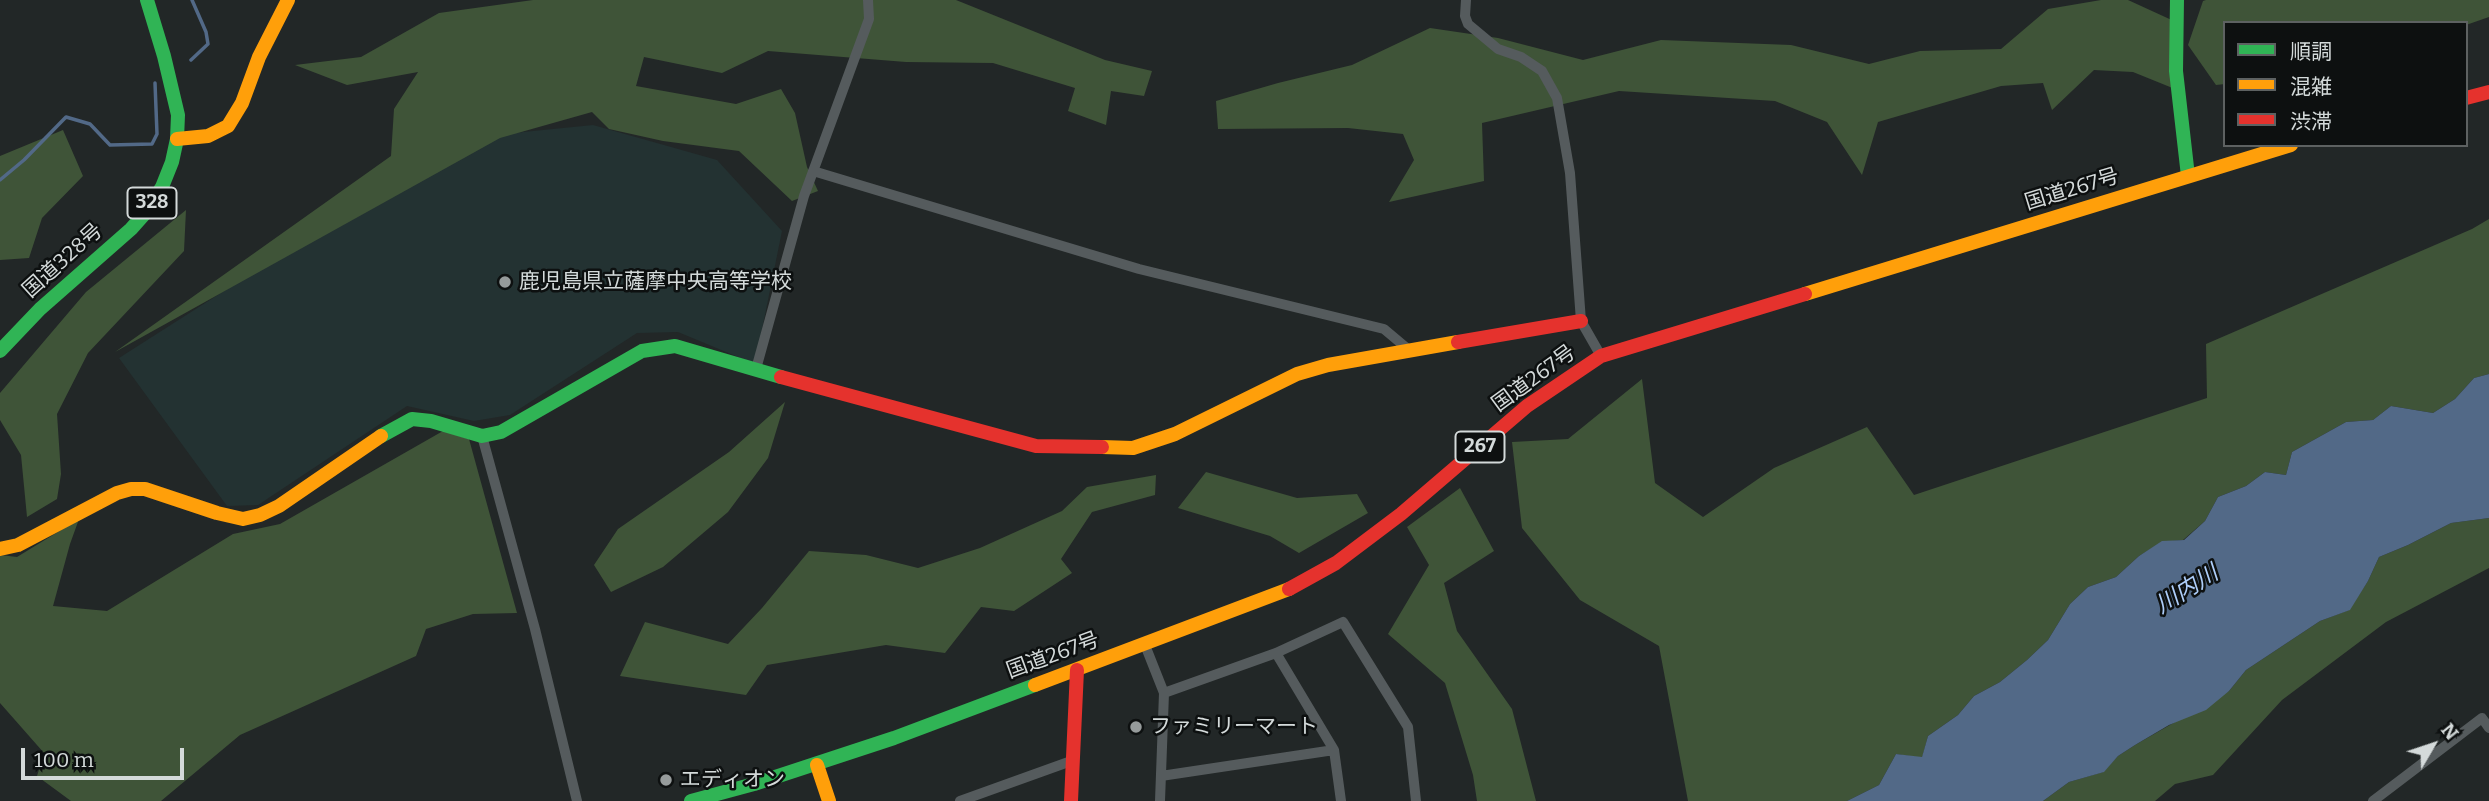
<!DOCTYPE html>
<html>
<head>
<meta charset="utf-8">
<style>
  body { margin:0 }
  #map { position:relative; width:2489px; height:801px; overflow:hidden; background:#222727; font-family:Bitter,"Noto Sans JP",serif }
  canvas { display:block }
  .legend { position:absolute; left:2223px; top:21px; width:245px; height:126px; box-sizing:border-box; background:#0d1010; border:2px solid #5d6161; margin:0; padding:9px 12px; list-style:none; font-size:21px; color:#d4dada }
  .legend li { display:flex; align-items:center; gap:14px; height:35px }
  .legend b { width:35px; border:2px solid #5d6161 }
  .north { position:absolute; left:2398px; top:710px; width:70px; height:70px; -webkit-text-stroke:5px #0d1010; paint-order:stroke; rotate:51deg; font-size:19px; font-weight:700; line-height:28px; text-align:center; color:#d4dada }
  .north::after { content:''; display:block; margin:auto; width:24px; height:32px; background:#d4dada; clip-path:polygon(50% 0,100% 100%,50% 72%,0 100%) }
  .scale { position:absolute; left:21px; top:748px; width:163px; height:32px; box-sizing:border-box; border:4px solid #d4dada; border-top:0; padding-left:9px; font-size:21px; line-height:24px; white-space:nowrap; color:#d4dada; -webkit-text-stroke:5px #0d1010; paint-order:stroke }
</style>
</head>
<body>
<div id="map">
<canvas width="2489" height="801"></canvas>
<ul class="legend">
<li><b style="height:9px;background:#30b455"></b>順調</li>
<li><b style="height:9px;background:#ff9f0a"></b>混雑</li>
<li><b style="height:9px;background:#e5322d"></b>渋滞</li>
</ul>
<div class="north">N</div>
<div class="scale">100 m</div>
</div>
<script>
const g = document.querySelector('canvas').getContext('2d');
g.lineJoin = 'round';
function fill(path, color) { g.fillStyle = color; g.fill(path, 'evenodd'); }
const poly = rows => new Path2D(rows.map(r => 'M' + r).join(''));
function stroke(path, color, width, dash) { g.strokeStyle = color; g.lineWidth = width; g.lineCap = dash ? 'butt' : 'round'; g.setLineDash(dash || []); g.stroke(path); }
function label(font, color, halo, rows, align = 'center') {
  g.font = font + ' Bitter,"Noto Sans JP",serif'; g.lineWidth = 5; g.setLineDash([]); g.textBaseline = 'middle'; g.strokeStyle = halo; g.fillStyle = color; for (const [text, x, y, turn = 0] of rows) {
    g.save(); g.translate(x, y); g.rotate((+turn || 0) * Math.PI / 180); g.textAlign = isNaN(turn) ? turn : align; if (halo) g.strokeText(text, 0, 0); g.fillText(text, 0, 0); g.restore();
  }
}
const built = poly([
  [593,125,717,160,782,231,755,364,678,332,637,333,510,415,474,421,407,406,258,505,227,506,119,358,329,224,493,135]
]);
const forest = poly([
  [533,0,956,0,1105,60,1152,71,1144,96,1111,91,1106,125,1068,111,1075,88,993,63,906,62,768,51,722,73,644,57,636,86,736,104,781,89,795,113,807,167,818,191,792,201,739,151,663,141,609,129,592,112,500,138,115,352,391,156,394,109,418,72,347,85,295,65,361,57,439,13],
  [2101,0,2128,0,2176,22,2175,89,2133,72,2094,70,2052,110,2043,83,2001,86,1878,122,1862,175,1827,122,1775,101,1619,91,1482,123,1484,181,1389,202,1414,160,1403,134,1348,128,1218,129,1216,101,1278,83,1352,65,1430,28,1498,38,1583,60,1661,40,1791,45,1869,64,1920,51,2001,49,2048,9],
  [2206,0,2489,0,2489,17,2466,25,2466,23,2225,23,2225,84,2216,85,2188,45,2203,1],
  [63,130,83,176,42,218,29,258,0,260,0,156],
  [186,210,184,251,88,353,57,414,61,474,57,499,27,517,21,455,0,420,0,393,86,292],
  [2489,219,2489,374,2474,378,2455,399,2433,413,2391,406,2373,420,2346,422,2292,452,2286,475,2265,472,2246,486,2218,497,2205,521,2183,540,2162,542,2139,556,2116,577,2088,587,2070,604,2048,640,2027,660,2000,682,1974,696,1958,715,1928,736,1922,758,1896,754,1879,785,1847,801,1688,801,1659,646,1580,600,1522,528,1512,442,1568,439,1642,379,1655,483,1703,517,1774,468,1867,427,1914,495,2207,398,2206,344,2472,229],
  [785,402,768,458,728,512,663,567,611,592,594,565,618,529,729,452],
  [443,431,469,439,517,613,473,614,426,629,416,656,240,735,161,801,71,801,37,776,44,753,0,703,0,555,17,557,79,519,70,544,53,606,107,611,233,534,280,524],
  [1206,472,1297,498,1357,494,1368,513,1299,553,1270,536,1178,508],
  [1156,475,1155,495,1092,512,1061,559,1072,573,1014,611,981,607,945,653,886,645,767,665,746,695,620,676,645,622,728,644,762,608,809,551,866,555,918,568,980,548,1062,511,1087,487],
  [1460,488,1494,551,1444,583,1457,631,1512,709,1536,801,1477,801,1473,775,1445,683,1388,634,1429,565,1407,527],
  [2489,518,2489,568,2386,622,2282,700,2213,775,2175,784,2155,801,2043,801,2069,782,2103,772,2118,756,2135,745,2229,691,2246,670,2320,621,2349,610,2368,581,2379,557,2408,545,2451,523]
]);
const water = poly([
  [2489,374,2489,518,2451,523,2408,545,2379,557,2368,581,2350,610,2320,621,2246,670,2229,691,2206,710,2169,725,2135,745,2118,756,2104,772,2069,782,2043,801,1847,801,1879,785,1896,754,1922,757,1928,736,1958,715,1974,696,2000,682,2027,660,2048,640,2070,604,2088,587,2116,577,2139,556,2162,541,2184,540,2205,521,2218,497,2246,486,2265,472,2286,475,2292,452,2346,422,2373,420,2391,406,2433,413,2455,399,2474,378]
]);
const stream = poly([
  [191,60,208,44,206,32,192,0],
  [0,180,24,160,66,117,90,124,110,145,152,144,157,134,155,83]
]);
const street = poly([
  [1466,0,1465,16,1468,24,1498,49,1521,57,1542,71,1557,98,1570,173,1581,321,1601,356],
  [813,171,1139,269,1384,329,1409,350],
  [756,369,804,196,869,19,868,0],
  [482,436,535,629,577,801],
  [1145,645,1164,693,1160,801],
  [1276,653,1334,750,1341,801],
  [1164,693,1276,653,1343,622,1408,727,1416,801],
  [1161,776,1334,750],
  [960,801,1074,760],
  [2373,801,2482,718,2489,728]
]);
const fast = poly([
  [2177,0,2176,71,2188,176],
  [0,351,40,309,131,229,147,211,162,187,172,162,177,139,178,115,164,56,147,0],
  [381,436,412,419,431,421,482,436,501,432,642,351,675,346,781,377],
  [691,801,754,784,894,738,1035,685]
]);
const slow = poly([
  [177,139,208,136,228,126,242,103,259,57,288,0],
  [1805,294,2291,145],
  [1102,447,1133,448,1175,434,1297,374,1328,365,1458,342],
  [0,549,18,545,117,493,131,489,145,489,217,513,243,519,260,515,279,506,381,436],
  [1035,685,1289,589],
  [817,765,829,801]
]);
const jam = poly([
  [2466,98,2489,92],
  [1458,342,1581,321],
  [781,377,1036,446,1102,447],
  [1289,589,1336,563,1401,514,1527,406,1601,356,1805,294],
  [1071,801,1077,670]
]);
const markers = [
  [505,282,7,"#969b9b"],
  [1136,727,7,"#969b9b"],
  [666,780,7,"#969b9b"]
];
const shields = [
  [152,203,49],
  [1480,447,49]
];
const shieldNames = [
  ["328",152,203],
  ["267",1480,447]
];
const streetNames = [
  ["国道267号",2072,190,-17],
  ["国道328号",63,261,-42],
  ["国道267号",1534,379,-36],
  ["国道267号",1053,656,-20]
];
const poiNames = [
  ["鹿児島県立薩摩中央高等学校",519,282],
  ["ファミリーマート",1150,727],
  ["エディオン",680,780]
];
const waterNames = [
  ["川内川",2187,590,-32]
];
fill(built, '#233232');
fill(forest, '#3f5438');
fill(water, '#526987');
stroke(stream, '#526987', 3.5);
stroke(street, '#555b5d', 10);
stroke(fast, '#30b455', 14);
stroke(slow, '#ff9f0a', 14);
stroke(jam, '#e5322d', 14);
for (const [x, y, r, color] of markers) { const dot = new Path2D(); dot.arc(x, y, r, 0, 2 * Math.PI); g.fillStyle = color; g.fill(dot); stroke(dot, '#0d1010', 2.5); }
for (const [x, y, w] of shields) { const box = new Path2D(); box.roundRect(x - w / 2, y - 15.5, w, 31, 5); g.fillStyle = '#0d1010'; g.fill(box); stroke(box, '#d4dada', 2); }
label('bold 19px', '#d4dada', null, shieldNames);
label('21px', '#d4dada', '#0d1010', streetNames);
label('21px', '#d4dada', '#0d1010', poiNames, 'left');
label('italic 23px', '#aecefa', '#0d1010', waterNames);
</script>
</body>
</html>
